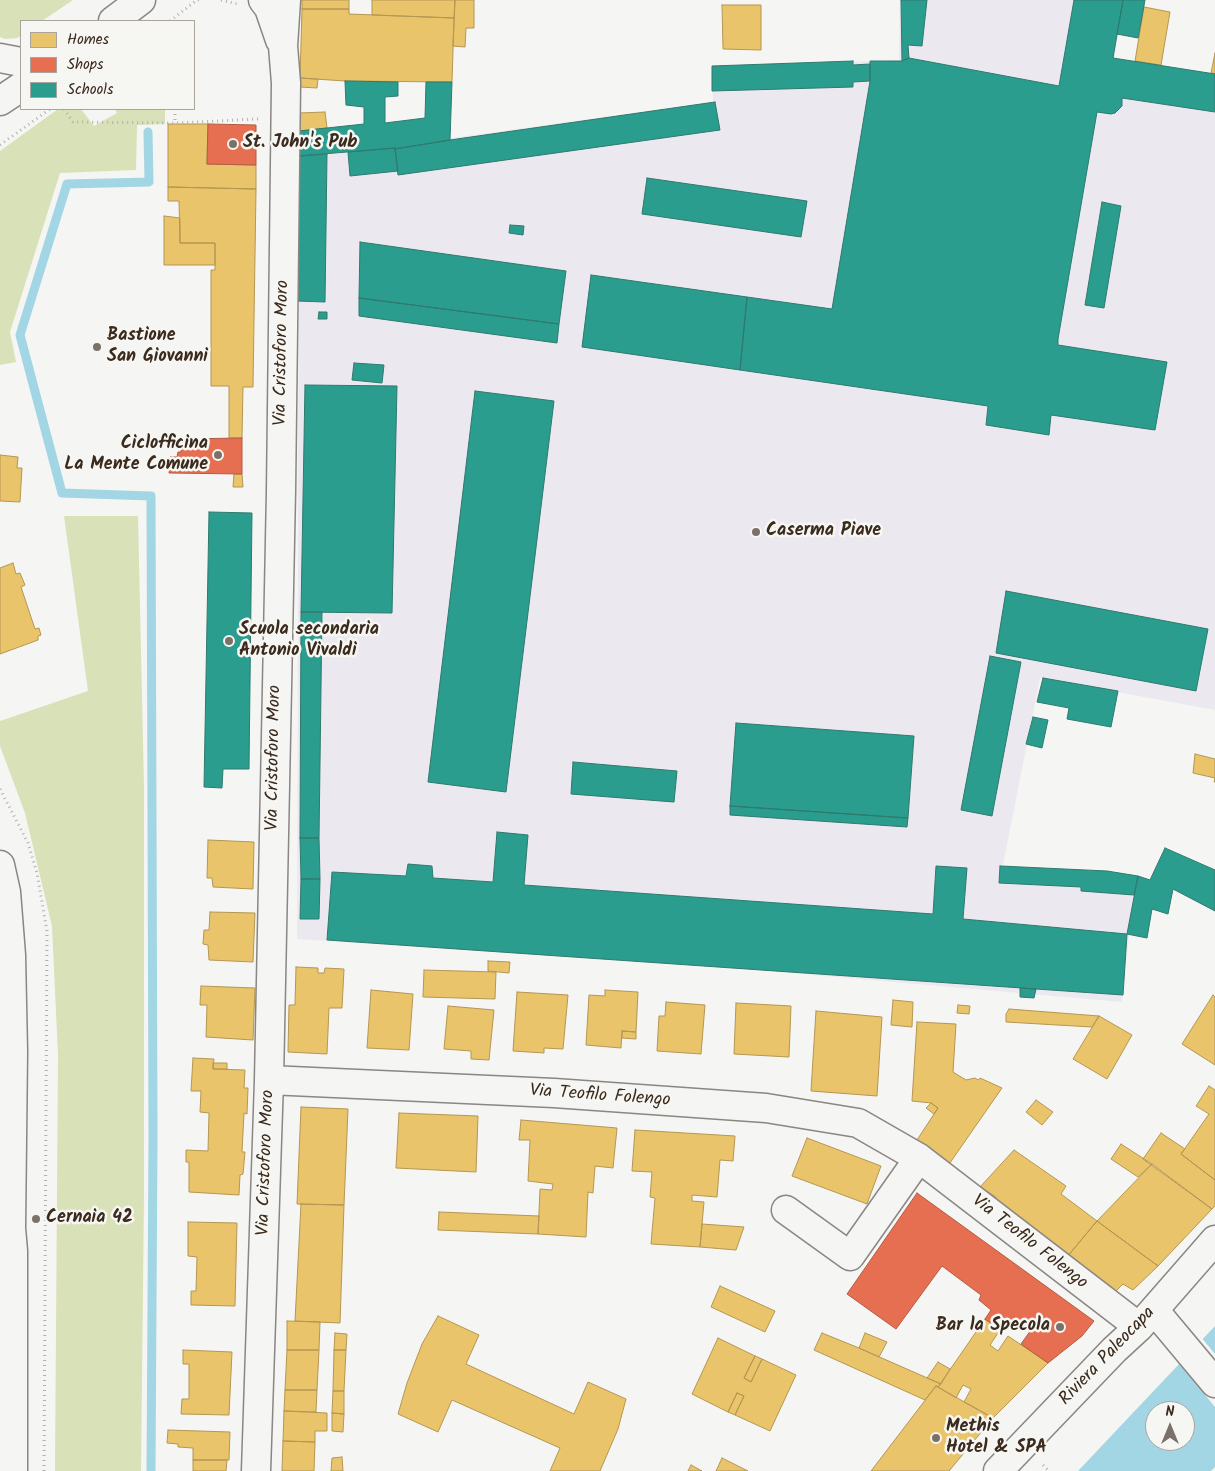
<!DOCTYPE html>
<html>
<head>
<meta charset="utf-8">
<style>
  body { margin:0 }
  #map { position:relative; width:1215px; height:1471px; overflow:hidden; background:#f5f5f3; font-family:Kalam,sans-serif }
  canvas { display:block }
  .legend { position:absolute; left:20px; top:20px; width:175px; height:90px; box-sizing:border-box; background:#f6f6f2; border:1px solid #aba49d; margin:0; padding:6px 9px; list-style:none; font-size:15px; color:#3b2a1e }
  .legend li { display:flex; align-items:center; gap:10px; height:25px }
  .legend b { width:25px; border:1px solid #aba49d }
  .north { position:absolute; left:1145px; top:1401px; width:50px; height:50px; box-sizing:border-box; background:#f6f6f2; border:1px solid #aba49d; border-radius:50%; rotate:0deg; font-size:14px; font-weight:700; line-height:20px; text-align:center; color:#3b2a1e }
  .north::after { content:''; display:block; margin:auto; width:18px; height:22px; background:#7c7169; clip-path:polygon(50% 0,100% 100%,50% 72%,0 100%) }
</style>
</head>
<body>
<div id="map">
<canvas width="1215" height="1471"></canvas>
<ul class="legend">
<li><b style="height:14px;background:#e9c46a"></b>Homes</li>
<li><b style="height:14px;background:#e76f51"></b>Shops</li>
<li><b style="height:14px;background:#2a9d8f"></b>Schools</li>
</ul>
<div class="north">N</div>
</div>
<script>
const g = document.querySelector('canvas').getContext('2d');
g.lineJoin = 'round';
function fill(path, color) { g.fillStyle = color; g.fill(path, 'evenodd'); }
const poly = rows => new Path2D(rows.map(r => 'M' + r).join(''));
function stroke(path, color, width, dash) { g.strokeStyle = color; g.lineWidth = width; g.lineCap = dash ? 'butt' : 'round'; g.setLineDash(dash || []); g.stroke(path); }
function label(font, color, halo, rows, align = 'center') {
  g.font = font + ' Kalam,sans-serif'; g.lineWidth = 5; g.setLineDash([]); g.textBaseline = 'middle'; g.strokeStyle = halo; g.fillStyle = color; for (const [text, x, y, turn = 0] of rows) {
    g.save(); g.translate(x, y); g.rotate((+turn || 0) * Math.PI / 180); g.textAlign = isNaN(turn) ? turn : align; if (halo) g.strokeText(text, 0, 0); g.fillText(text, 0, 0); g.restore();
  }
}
const built = poly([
  [900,0,1123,0,1113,68,1215,87,1215,710,1040,678,1003,865,1139,877,1129,936,1122,1002,722,967,297,939,299,159,713,102,712,67,899,60]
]);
const green = poly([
  [0,0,73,0,42,21,21,21,21,36,17,38,5,39,0,37],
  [58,109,81,109,94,126,117,113,115,109,165,109,165,124,137,125,136,170,60,173,10,332,16,362,0,365,0,151],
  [64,516,138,516,144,788,144,1193,141,1471,55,1471,58,1055,52,926,25,813,0,746,0,721,88,691]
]);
const water = poly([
  [1215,1326,1215,1467,1211,1471,1078,1471],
  [1155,1411,1185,1411,1185,1441,1155,1441]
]);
const pier = poly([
  [1201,1337,1215,1354,1215,1407,1178,1362]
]);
const homes = poly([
  [302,0,349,0,349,9,302,9,302,0],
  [372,0,455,0,454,18,372,15,372,0],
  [455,0,474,0,474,28,466,28,465,47,453,46,455,0],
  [722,5,761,5,761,50,723,49,722,5],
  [1144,7,1170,12,1161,65,1135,61,1144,7],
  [302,9,349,9,349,14,454,18,452,82,345,81,300,78,302,9],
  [1215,53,1215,74,1211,73,1215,53],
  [300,78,318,79,317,88,300,87,300,78],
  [325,112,327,128,299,131,299,113,325,112],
  [168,124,208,124,207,164,256,165,256,189,168,187,168,124],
  [168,187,256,189,253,387,243,387,242,438,229,438,229,386,211,386,211,270,215,270,215,243,180,243,179,201,168,201,168,187],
  [164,216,180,218,180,243,215,243,215,265,164,265,164,216],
  [0,455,18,457,17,468,22,468,20,502,0,501,0,455],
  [234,474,242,474,243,487,233,487,234,474],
  [13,563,16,574,20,573,25,585,21,587,35,629,39,628,41,635,38,636,38,640,0,654,0,568,13,563],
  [1195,754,1215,759,1215,782,1214,782,1215,778,1193,773,1195,754],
  [208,840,254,842,253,889,213,887,212,878,207,878,208,840],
  [210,912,255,913,253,962,209,960,208,945,203,944,204,930,209,930,210,912],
  [488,961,510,962,509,973,488,971,488,961],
  [296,967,318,968,318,973,324,973,325,968,344,969,342,1008,329,1008,327,1054,288,1052,289,1005,295,1005,296,967],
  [424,970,496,972,495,999,423,997,424,970],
  [201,986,255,988,253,1040,206,1037,207,1005,200,1005,201,986],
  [371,990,413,994,409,1050,367,1048,371,990],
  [605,990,638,992,636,1032,622,1031,621,1048,586,1045,589,995,605,996,605,990],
  [517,992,568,995,563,1049,544,1048,544,1053,513,1051,517,992],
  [1213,995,1215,997,1215,1065,1182,1044,1213,995],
  [893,1000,913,1002,912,1027,891,1025,893,1000],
  [666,1002,705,1005,701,1054,657,1051,659,1016,665,1016,666,1002],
  [736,1003,791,1006,789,1057,734,1054,736,1003],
  [958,1005,970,1006,969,1014,957,1013,958,1005],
  [448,1006,494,1010,489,1060,471,1059,471,1051,444,1049,448,1006],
  [1009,1009,1099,1016,1092,1027,1006,1022,1006,1014,1009,1009],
  [816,1011,882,1017,877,1096,811,1091,816,1011],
  [1099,1016,1132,1035,1107,1079,1073,1059,1099,1016],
  [917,1022,956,1024,953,1072,966,1080,975,1078,978,1080,980,1078,1002,1088,945,1170,913,1146,938,1108,931,1103,912,1101,917,1022],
  [622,1031,636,1032,636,1039,622,1038,622,1031],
  [193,1058,214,1059,213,1069,245,1070,244,1088,248,1088,247,1114,244,1113,242,1152,245,1152,243,1174,240,1175,239,1195,189,1192,189,1162,186,1162,186,1150,208,1151,209,1113,200,1112,201,1091,191,1091,193,1058],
  [213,1063,227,1063,227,1069,213,1069,213,1063],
  [1209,1086,1215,1090,1215,1180,1181,1154,1209,1114,1196,1106,1209,1086],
  [1036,1100,1053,1112,1042,1125,1026,1112,1036,1100],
  [931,1103,938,1108,934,1114,926,1108,931,1103],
  [301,1107,348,1109,344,1205,297,1204,301,1107],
  [399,1113,478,1116,476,1172,396,1168,399,1113],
  [521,1120,617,1128,613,1168,595,1166,593,1193,588,1192,586,1237,538,1234,540,1189,552,1190,553,1184,528,1181,530,1140,519,1140,521,1120],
  [635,1130,735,1136,733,1161,720,1160,717,1197,692,1195,692,1201,704,1202,700,1247,651,1244,655,1198,650,1197,652,1172,632,1171,635,1130],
  [1161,1133,1185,1149,1181,1154,1215,1180,1215,1206,1212,1209,1143,1159,1161,1133],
  [807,1138,881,1166,867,1204,792,1176,807,1138],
  [1121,1144,1152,1164,1138,1177,1111,1159,1121,1144],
  [1014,1150,1066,1186,1061,1194,1097,1221,1067,1257,992,1203,996,1197,980,1187,1014,1150],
  [1152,1164,1212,1209,1158,1266,1097,1221,1152,1164],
  [301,1204,344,1205,340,1323,295,1321,301,1204],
  [439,1212,539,1216,538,1234,438,1230,439,1212],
  [1097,1221,1158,1266,1133,1290,1123,1284,1115,1292,1067,1257,1097,1221],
  [188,1222,237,1223,235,1306,191,1305,191,1291,196,1291,197,1257,188,1256,188,1222],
  [702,1224,744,1227,736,1250,700,1247,702,1224],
  [720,1286,775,1311,765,1332,711,1307,720,1286],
  [438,1316,479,1335,466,1364,574,1414,588,1382,626,1399,618,1429,600,1471,550,1471,560,1448,452,1400,438,1432,398,1414,407,1383,422,1344,438,1316],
  [985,1319,1000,1330,990,1345,998,1351,1008,1336,1048,1363,993,1418,964,1402,971,1389,963,1385,956,1398,938,1387,985,1319],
  [287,1321,320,1322,319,1350,287,1350,287,1321],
  [335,1333,347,1334,346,1350,334,1350,335,1333],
  [822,1333,859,1348,941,1384,938,1387,936,1386,925,1400,814,1350,822,1333],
  [865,1333,887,1342,879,1357,859,1348,865,1333],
  [718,1338,755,1356,744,1378,751,1382,762,1359,796,1375,770,1431,735,1415,744,1396,737,1393,728,1412,692,1394,718,1338],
  [183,1350,232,1352,229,1415,181,1414,182,1399,189,1399,189,1364,183,1364,183,1350],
  [287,1350,319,1350,317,1390,285,1390,287,1350],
  [334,1350,346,1350,344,1391,333,1391,334,1350],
  [755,1356,762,1359,751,1382,744,1378,755,1356],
  [938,1362,950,1369,941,1384,927,1378,938,1362],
  [936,1386,993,1418,949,1471,871,1471,936,1386],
  [285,1390,317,1390,316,1412,284,1411,285,1390],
  [333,1391,344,1391,344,1414,332,1413,333,1391],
  [737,1393,744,1396,735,1415,728,1412,737,1393],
  [284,1411,327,1413,327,1431,315,1431,315,1442,283,1441,284,1411],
  [332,1413,344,1414,343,1432,332,1431,332,1413],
  [168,1430,230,1432,229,1460,193,1460,193,1448,178,1447,178,1444,167,1443,168,1430],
  [283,1441,315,1442,314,1471,282,1471,283,1441],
  [342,1457,343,1471,331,1471,332,1458,342,1457],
  [722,1458,748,1471,716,1471,722,1458],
  [193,1460,227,1460,226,1471,193,1471,193,1460],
  [691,1465,702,1471,688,1471,691,1465]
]);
const shops = poly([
  [208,124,256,125,256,165,207,164,208,124],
  [242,438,242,474,169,473,170,457,177,457,178,452,181,452,181,439,242,438],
  [917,1193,1094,1321,1082,1336,1048,1363,1021,1344,1031,1330,1014,1317,1003,1332,1000,1330,985,1319,991,1310,979,1300,981,1295,942,1266,896,1329,847,1294,917,1193]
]);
const schools = poly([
  [901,0,927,0,922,46,908,45,909,58,902,61,901,0],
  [1074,0,1123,0,1113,58,1215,74,1215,112,1122,98,1122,106,1115,113,1111,114,1097,112,1058,339,1058,345,1167,362,1155,430,1051,415,1049,435,986,425,988,406,740,370,747,297,832,309,870,81,870,61,902,61,909,58,1059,86,1074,0],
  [1123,0,1145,0,1138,38,1117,34,1123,0],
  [853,61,853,65,870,64,870,81,853,82,853,87,712,91,712,66,853,61],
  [345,81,398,82,398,96,385,97,385,123,425,118,426,82,452,82,450,140,395,149,395,148,299,156,299,131,364,124,364,107,346,105,345,81],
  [715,102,720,130,398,175,395,149,450,140,715,102],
  [395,148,398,171,350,176,348,152,395,148],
  [327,154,325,302,297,301,299,156,327,154],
  [647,178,807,201,801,237,642,214,647,178],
  [1102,202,1121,206,1104,308,1085,305,1102,202],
  [510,225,524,226,523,235,509,233,510,225],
  [360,242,566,271,559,324,359,298,360,242],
  [591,275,747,297,740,370,582,347,591,275],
  [359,298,559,324,557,343,359,316,359,298],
  [319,312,327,312,327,319,318,319,319,312],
  [354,363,384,365,382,383,352,380,354,363],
  [305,385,397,386,392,613,301,612,305,385],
  [475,391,554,401,506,792,428,782,475,391],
  [209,512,252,513,249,769,223,769,222,788,204,787,209,512],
  [1006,591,1208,629,1196,691,996,653,1006,591],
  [301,612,322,612,319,838,300,838,301,612],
  [990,656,1021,662,992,816,961,810,990,656],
  [1043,678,1118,691,1111,727,1067,719,1069,708,1037,702,1043,678],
  [1033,717,1048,720,1042,748,1026,744,1033,717],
  [736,723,914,736,908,818,730,806,736,723],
  [573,762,677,771,674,802,571,794,573,762],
  [730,806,908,818,907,827,730,815,730,806],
  [497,832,528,835,524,885,933,914,936,866,967,868,963,919,1127,934,1123,995,327,940,332,872,406,876,408,864,432,866,433,878,493,882,497,832],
  [300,838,319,838,320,879,301,879,300,838],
  [1165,848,1215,870,1215,911,1173,889,1168,914,1152,909,1147,938,1127,934,1138,876,1150,880,1165,848],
  [1000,866,1107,871,1138,876,1134,895,1081,891,1081,887,999,883,1000,866],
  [301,879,320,879,319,919,300,919,301,879],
  [1020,988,1036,989,1034,998,1020,997,1020,988]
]);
const stream = poly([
  [148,132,149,182,67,184,20,335,62,493,151,496,153,1138,151,1471]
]);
const path = poly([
  [221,0,237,4],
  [170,21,197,0,202,0],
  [64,109,73,122,175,123,259,119],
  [175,109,175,123],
  [0,145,50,109],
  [0,789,28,843,37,873,47,931,44,1471],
  [1043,1465,1049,1471]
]);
const minor = poly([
  [263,0,269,8,280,40],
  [113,21,141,0],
  [0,58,21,62],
  [0,101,21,87],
  [269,1080,554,1093,766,1108,858,1123,919,1158,1139,1327],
  [786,1210,850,1256,919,1158],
  [1154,1310,1215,1383],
  [256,1471,269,1080,281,491,286,83,283,46,286,0],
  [998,1471,1114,1350,1139,1327,1215,1240]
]);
const secondary = poly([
  [0,865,6,892,11,955,13,1052,11,1228,13,1251,13,1471]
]);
const markers = [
  [233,144,5,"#7c7169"],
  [97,347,5,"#7c7169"],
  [218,455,5,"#7c7169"],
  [756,532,5,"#7c7169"],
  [229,641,5,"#7c7169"],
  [36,1219,5,"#7c7169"],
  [1060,1327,5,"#7c7169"],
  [936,1438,5,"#7c7169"]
];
const poiNames = [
  ["St. John's Pub",243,144],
  ["Bastione",107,337],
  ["San Giovanni",107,358],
  ["Ciclofficina",208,445,"right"],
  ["La Mente Comune",208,466,"right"],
  ["Caserma Piave",766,532],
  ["Scuola secondaria",239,631],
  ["Antonio Vivaldi",239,652],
  ["Cernaia 42",46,1219],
  ["Bar la Specola",1050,1327,"right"],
  ["Methis",946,1428],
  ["Hotel & SPA",946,1449]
];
const streetNames = [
  ["Via Cristoforo Moro",283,353,-89],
  ["Via Cristoforo Moro",275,758,-89],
  ["Via Teofilo Folengo",600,1097,4],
  ["Via Cristoforo Moro",267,1163,-88],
  ["Via Teofilo Folengo",1029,1243,38],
  ["Riviera Paleocapa",1108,1357,-46]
];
fill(built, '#ebe9ef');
fill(green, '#d8e1b7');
fill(water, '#a2d6e4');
fill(pier, '#f5f5f3');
fill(homes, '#e9c46a');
stroke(homes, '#b59653', 1);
fill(shops, '#e76f51');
stroke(shops, '#b35a42', 1);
fill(schools, '#2a9d8f');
stroke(schools, '#2f7a6d', 1);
stroke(stream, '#a2d6e4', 9);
stroke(minor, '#8a8683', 31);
stroke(secondary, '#8a8683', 31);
stroke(path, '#b2b0ae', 3, [1, 4]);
stroke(minor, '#f5f5f3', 28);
stroke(secondary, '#f5f5f3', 28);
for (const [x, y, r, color] of markers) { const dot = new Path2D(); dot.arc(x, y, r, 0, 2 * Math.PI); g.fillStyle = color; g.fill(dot); stroke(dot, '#f6f6f2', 2); }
label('bold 18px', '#3b2a1e', '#f6f6f2', poiNames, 'left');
label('18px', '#3b2a1e', '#f6f6f2', streetNames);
</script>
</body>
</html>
